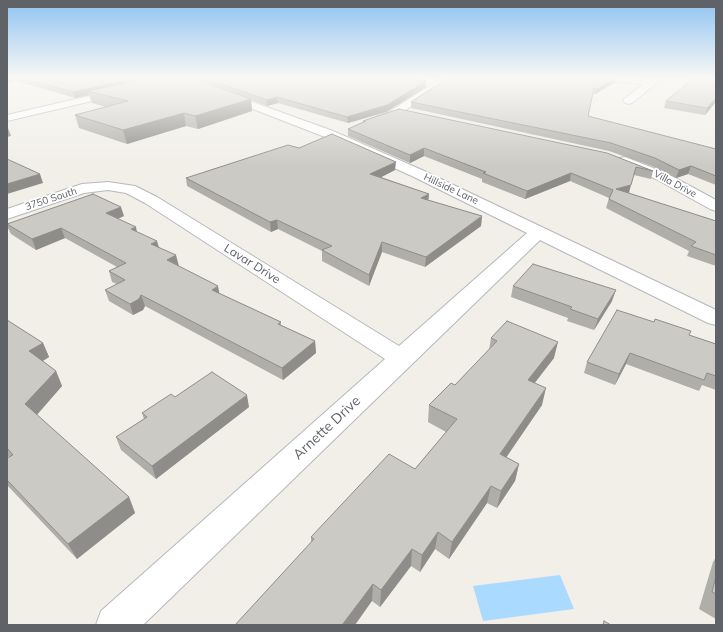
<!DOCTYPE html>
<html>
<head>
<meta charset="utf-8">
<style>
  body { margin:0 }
  #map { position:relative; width:723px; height:632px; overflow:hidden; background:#f1efe8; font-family:Mulish,sans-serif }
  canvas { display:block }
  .frame { position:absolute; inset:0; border:8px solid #5f6368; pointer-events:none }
</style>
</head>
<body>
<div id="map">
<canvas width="723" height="632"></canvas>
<div class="frame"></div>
</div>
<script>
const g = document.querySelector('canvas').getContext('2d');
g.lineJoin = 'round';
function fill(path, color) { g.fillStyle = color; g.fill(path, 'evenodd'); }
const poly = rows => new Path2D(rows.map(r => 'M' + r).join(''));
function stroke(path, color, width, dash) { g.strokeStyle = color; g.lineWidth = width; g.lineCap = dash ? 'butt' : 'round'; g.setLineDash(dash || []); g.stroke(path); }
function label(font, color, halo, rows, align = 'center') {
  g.font = font + ' Mulish,sans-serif'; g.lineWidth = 3.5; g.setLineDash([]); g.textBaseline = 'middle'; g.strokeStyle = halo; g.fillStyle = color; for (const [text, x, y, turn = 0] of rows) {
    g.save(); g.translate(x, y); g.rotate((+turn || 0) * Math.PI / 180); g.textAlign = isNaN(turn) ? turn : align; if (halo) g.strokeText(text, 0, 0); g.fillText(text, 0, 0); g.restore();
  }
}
const water = poly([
  [560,575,574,609,483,621,473,586]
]);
const street = poly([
  [173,78,186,78,333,131,422,170,716,310,716,325,708,323,540,240,143,625,96,625,101,611,385,359,145,203,126,193,108,190,84,193,7,219,7,209,82,184,108,182,135,186,157,197,399,346,527,233,412,176,325,137,173,78],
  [442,78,453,78,395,117,374,124,368,121,370,119,387,113,442,78],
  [613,78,634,78,650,80,653,78,663,78,632,103,628,104,623,101,624,99,643,85,618,81,613,78],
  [119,89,124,92,122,94,7,121,7,115,119,89],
  [625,157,666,173,716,200,716,211,710,209,656,179,620,164,618,161,620,158,625,157]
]);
const wall = poly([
  [7,78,399,78,426,87,386,112,348,123,278,103,267,106,251,100,252,111,198,129,186,126,127,144,79,128,75,115,106,107,92,103,89,95,75,98,16,81,7,83],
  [422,78,440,78,437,79],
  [448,78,617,78,616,82,595,94,593,94,588,116,716,149,716,185,688,174,676,178,652,166,609,151,411,108,411,102],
  [666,101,716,102,705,115,664,108],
  [399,109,653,171,651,179,634,175,628,193,716,221,716,266,687,256,689,251,606,208,609,198,570,181,525,199,482,182,482,179,424,156,410,163,348,136,348,129,363,122,363,121],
  [299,148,395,170,381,177,429,194,428,200,482,216,481,226,425,267,382,252,369,286,322,261,322,251,278,229,271,232,187,186,186,178],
  [124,216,118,219,159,247,179,266,219,293,281,322,281,325,315,341,316,353,283,380,145,306,143,310,133,315,109,301,105,290,117,284,112,282,109,271,117,267,65,238,36,250,11,234,7,226,7,224],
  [513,286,612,301,594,330,567,321,568,318,511,297],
  [7,320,43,343,49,357,43,361,56,371,62,386,37,415,129,497,135,513,77,559,7,485,7,458,9,457,7,455],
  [689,335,716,344,716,390,702,385,699,391,626,364,615,385,584,373,587,362],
  [491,338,554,358,534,383,542,405,506,457,519,464,515,481,497,508,487,503,449,559,435,549,420,572,411,566,380,607,372,601,311,542,311,537,415,469,446,432,428,422,429,405,455,385,489,350],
  [175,397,249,407,156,479,121,450,116,437,144,419,142,413],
  [716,557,716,619,699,609,713,562]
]);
const shadedWall = poly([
  [7,78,15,78,16,81,7,83],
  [137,78,162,78,88,91,89,95,75,98,73,92],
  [615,78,617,78,616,82,595,94,597,89],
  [426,81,426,87,386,112,348,123,347,117],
  [277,97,278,103,267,106,267,100],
  [716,98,716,102,705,115,707,108],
  [251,99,252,111,198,129,195,116],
  [184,113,186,126,127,144,123,130],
  [7,128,8,128,11,136,7,137],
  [424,148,424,156,410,163,410,155],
  [396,162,395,170,370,183,370,174],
  [691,166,688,174,676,178,679,170],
  [571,173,570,181,525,199,527,191],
  [40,174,43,183,7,194,7,184],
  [631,185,629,193,614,198,616,189],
  [429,194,428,203,421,198],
  [121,207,124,216,109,222,106,213],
  [482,216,481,226,425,267,426,257],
  [277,220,278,229,271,232,270,222],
  [136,227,138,237,131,229],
  [61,228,65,238,36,250,32,239],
  [157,241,160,251,151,244],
  [382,242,382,252,369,286,369,275],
  [176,255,179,266,167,260],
  [218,286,220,297,212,290],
  [616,290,612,301,594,330,598,319],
  [141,295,145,306,143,310,133,315,130,304],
  [315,341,316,353,283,380,282,368],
  [558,342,554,358,524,397,528,380],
  [43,343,49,357,36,365,29,351],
  [630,353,626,364,615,385,619,374],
  [56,371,62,386,33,419,25,404],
  [546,388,542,405,497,471,500,454],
  [247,395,249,407,156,479,152,466],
  [519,464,515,481,497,508,501,491],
  [491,486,487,503,449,559,452,542],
  [129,497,135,513,77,559,68,544],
  [438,532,435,549,420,572,422,555],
  [412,549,411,566,380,607,381,590],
  [373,584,372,601,355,625,342,625]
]);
const building = poly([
  [21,78,137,78,73,92,21,78],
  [148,78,193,78,251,99,195,116,184,113,123,130,75,115,128,101,88,91,148,78],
  [204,78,399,78,426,81,387,105,347,117,277,97,267,100,204,78],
  [448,78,615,78,597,89,594,88,588,116,716,149,716,154,715,154,716,154,716,176,691,166,679,170,655,158,611,143,411,102,448,78],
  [694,78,716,78,716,98,707,108,666,101,694,78],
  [399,109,607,153,653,171,636,167,631,185,616,189,716,221,716,255,691,246,696,242,609,199,613,190,571,173,527,191,483,173,486,172,424,148,410,155,348,129,366,121,363,121,399,109],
  [332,134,396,162,370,174,429,194,421,198,482,216,426,257,382,242,369,275,322,250,332,246,277,220,270,222,186,178,288,145,299,148,332,134],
  [7,159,40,174,7,184,7,159],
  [93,194,121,207,106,213,136,227,131,229,157,241,151,244,176,255,167,260,218,286,212,290,281,322,278,324,315,341,282,368,141,295,139,299,130,304,105,290,125,280,109,271,126,263,61,228,32,239,7,224,93,194],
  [533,264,616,290,598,319,570,309,572,307,513,286,533,264],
  [617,310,654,322,655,319,691,331,689,335,716,344,716,376,707,373,704,380,630,353,619,374,587,362,617,310],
  [7,320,43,343,29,351,56,371,25,404,129,497,68,544,7,480,7,458,13,455,7,448,7,320],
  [507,321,558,342,528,380,546,388,500,454,519,464,501,491,491,486,452,542,438,532,422,555,412,549,381,590,373,584,342,625,235,625,314,539,311,537,389,454,415,469,457,419,429,405,451,383,455,385,497,341,491,338,507,321],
  [212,372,247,395,152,466,116,437,147,417,142,413,171,394,175,397,212,372],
  [716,576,716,594,712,592,716,576],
  [604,621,611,625,603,625,604,621]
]);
const farStreetnames = [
  ["Villa Drive",675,184,28],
  ["Hillside Lane",451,189,25],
  ["3750 South",51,199,-18]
];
const streetNames = [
  ["Lavar Drive",252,264,32]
];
const nearStreetnames = [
  ["Arnette Drive",327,428,-43]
];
fill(water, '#aadaff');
stroke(street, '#b5b8bc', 2);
fill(street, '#fff');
fill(wall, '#afaea9');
fill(shadedWall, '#8f8d8a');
fill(building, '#cccac5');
stroke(building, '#8f8d8a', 1);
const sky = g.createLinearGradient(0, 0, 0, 166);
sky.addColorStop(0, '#8fc3f1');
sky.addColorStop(0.47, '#f9f8f5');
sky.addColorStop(1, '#f9f8f500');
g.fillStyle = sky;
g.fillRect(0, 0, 723, 166);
label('10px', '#5f6368', '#fff', farStreetnames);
label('12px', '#5f6368', '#fff', streetNames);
label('14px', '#5f6368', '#fff', nearStreetnames);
</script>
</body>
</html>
